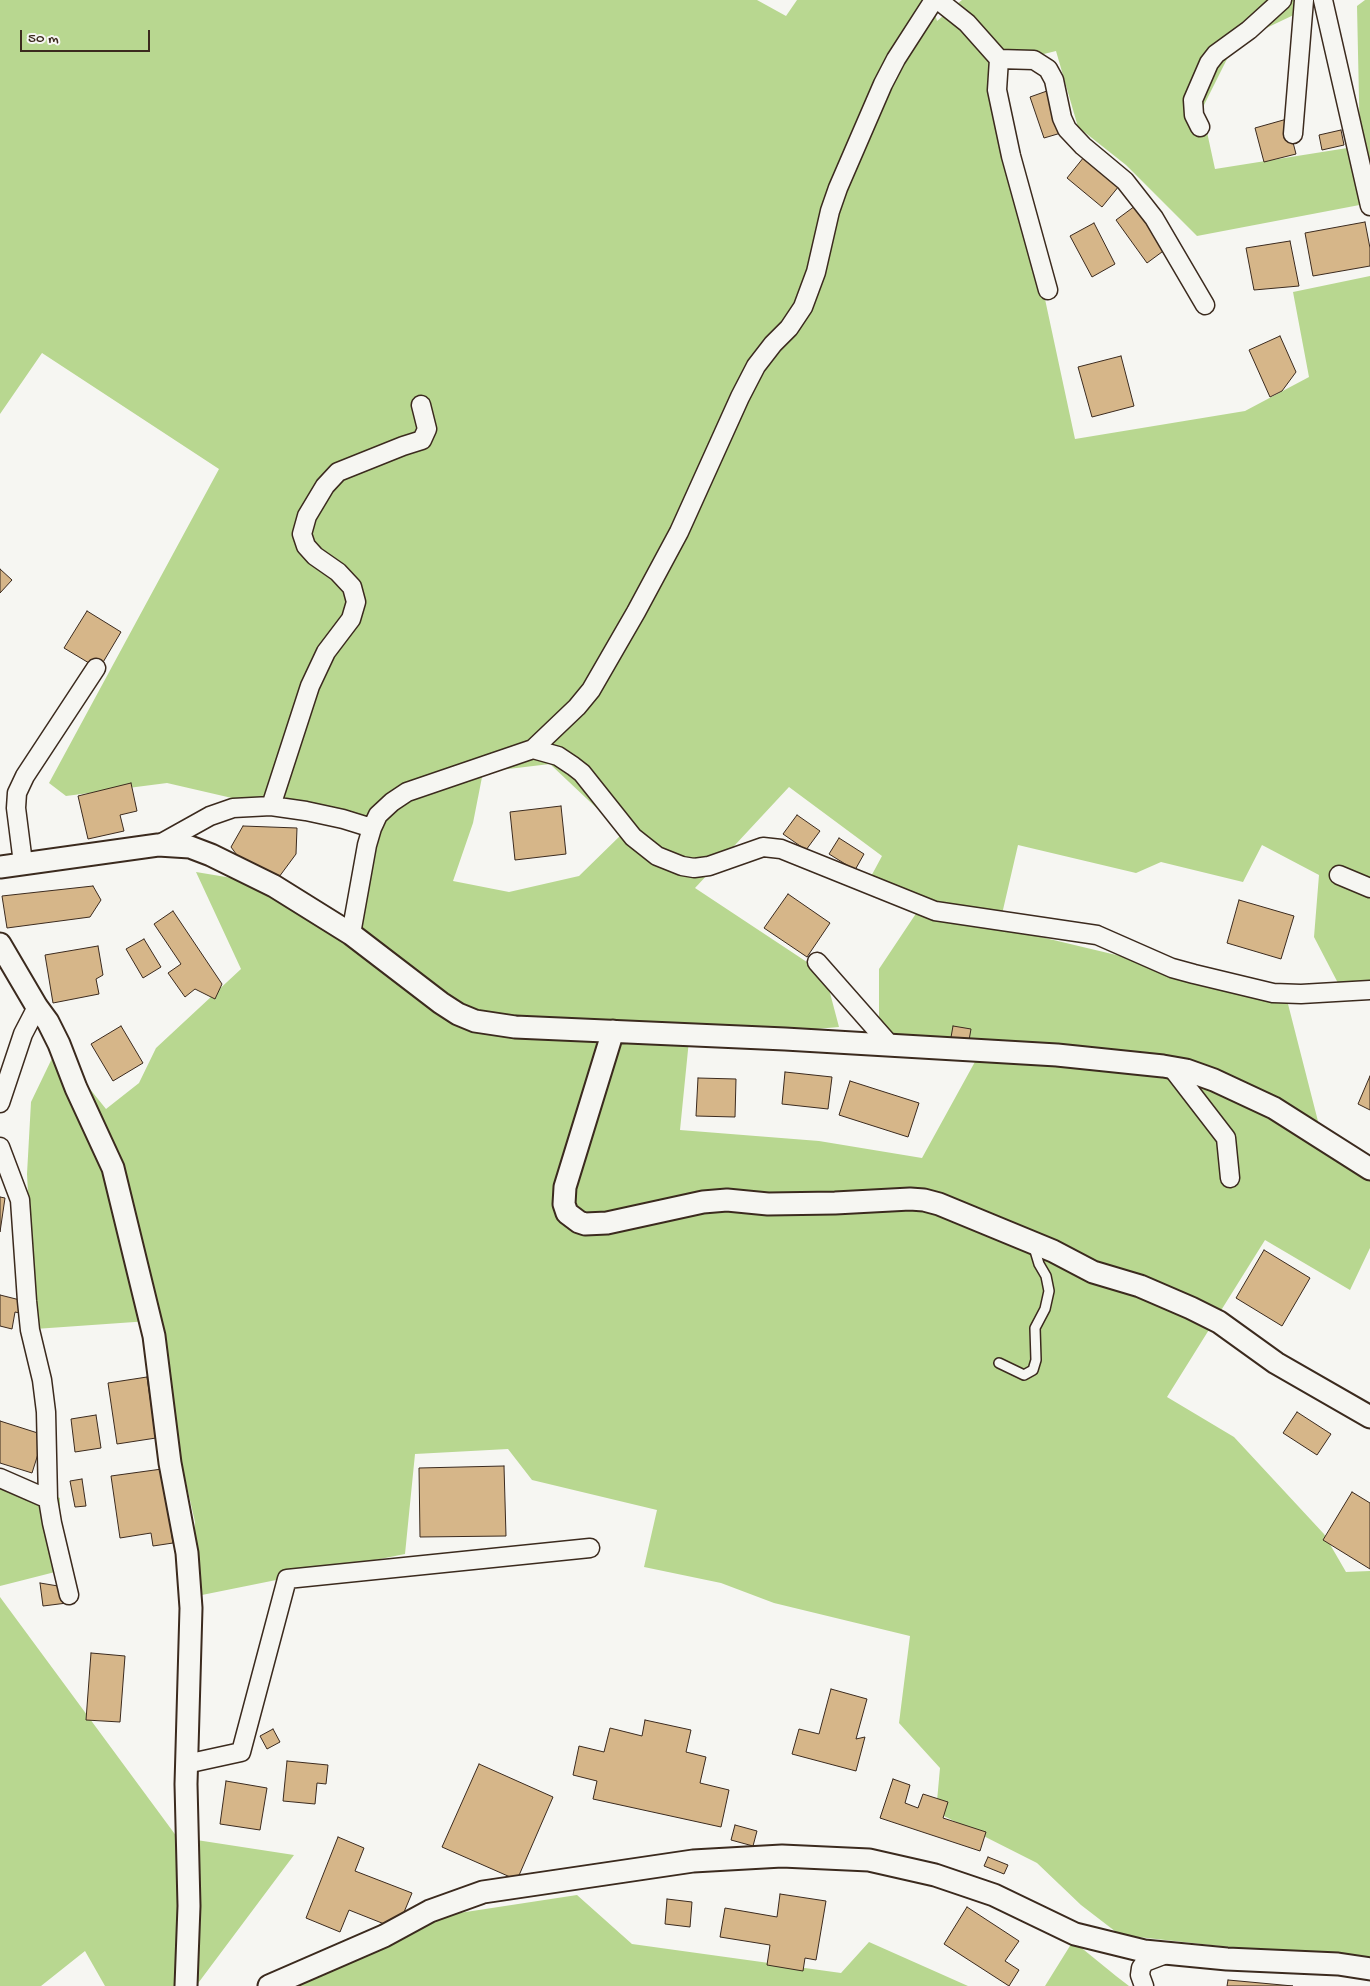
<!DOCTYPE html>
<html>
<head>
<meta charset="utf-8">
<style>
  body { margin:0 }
  #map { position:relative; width:1370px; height:1986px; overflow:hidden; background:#f6f6f2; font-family:"Gochi Hand",sans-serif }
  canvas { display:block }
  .scale { position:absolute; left:20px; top:30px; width:130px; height:22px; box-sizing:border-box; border:2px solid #3b2a1e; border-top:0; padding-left:6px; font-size:15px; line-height:18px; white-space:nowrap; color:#3b2a1e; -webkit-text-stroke:4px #f6f6f2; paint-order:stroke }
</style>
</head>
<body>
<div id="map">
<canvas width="1370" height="1986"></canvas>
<div class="scale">50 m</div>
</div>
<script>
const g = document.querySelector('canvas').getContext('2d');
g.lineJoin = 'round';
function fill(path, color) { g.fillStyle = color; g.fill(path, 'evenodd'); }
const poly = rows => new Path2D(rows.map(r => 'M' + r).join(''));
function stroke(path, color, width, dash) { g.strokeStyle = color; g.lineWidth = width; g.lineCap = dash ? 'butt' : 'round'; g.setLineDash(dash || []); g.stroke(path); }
const green = poly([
  [0,0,757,0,786,16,797,0,931,0,937,21,962,0,1325,0,1235,43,1202,109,1215,169,1360,146,1357,6,1365,0,1370,0,1370,203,1197,236,1126,165,1078,127,1056,51,995,66,1075,439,1245,411,1309,377,1293,292,1370,276,1370,988,1339,985,1314,937,1319,875,1262,845,1243,882,1161,862,1136,873,1018,845,999,927,1133,959,1288,1004,1321,1133,1370,1172,1370,1248,1350,1290,1265,1240,1167,1397,1234,1437,1324,1534,1346,1572,1370,1571,1370,1966,1292,1954,1120,1935,1081,1905,1037,1863,936,1812,940,1768,899,1723,910,1636,774,1603,721,1583,644,1567,657,1510,532,1480,508,1449,415,1454,405,1554,192,1597,195,1522,149,1321,35,1329,27,1174,31,1102,57,1048,106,1109,139,1083,156,1048,241,969,196,872,274,885,347,927,366,829,167,783,66,796,49,783,219,469,42,353,0,414],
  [550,764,623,833,579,876,509,892,453,881,473,823,483,772],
  [789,787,882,856,868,882,917,912,879,969,879,1039,982,1049,922,1158,819,1141,680,1130,689,1040,839,1027,825,974,695,888],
  [0,1473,60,1498,59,1571,0,1586],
  [0,1597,177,1837,294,1855,196,1986,105,1986,85,1951,41,1986,0,1986],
  [577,1895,632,1944,841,1973,869,1942,968,1986,287,1986,446,1915],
  [1073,1941,1116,1976,1129,1986,1045,1986]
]);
const building = poly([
  [1047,91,1061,133,1044,138,1030,97,1047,91],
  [1287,119,1296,154,1264,162,1255,128,1287,119],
  [1341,130,1344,145,1322,150,1319,135,1341,130],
  [1084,157,1119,186,1102,207,1067,178,1084,157],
  [1135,206,1166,249,1147,263,1116,220,1135,206],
  [1365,222,1370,248,1370,266,1313,276,1305,233,1365,222],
  [1094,223,1115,264,1092,277,1070,236,1094,223],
  [1290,241,1299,286,1254,290,1246,248,1290,241],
  [1280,336,1296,372,1282,391,1270,397,1249,350,1280,336],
  [1121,356,1134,406,1092,417,1078,367,1121,356],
  [0,569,12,580,0,593,0,569],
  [87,611,121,632,99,669,64,648,87,611],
  [131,783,137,811,120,815,124,831,88,839,78,796,131,783],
  [561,806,566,854,515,860,510,812,561,806],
  [797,815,820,831,806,850,783,834,797,815],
  [243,826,297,828,296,854,279,877,242,862,231,847,243,826],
  [839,838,864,854,855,870,829,854,839,838],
  [93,886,101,900,90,917,7,928,2,896,93,886],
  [788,894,830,923,807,957,764,928,788,894],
  [1239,900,1294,916,1281,959,1227,943,1239,900],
  [173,911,222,984,215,999,195,989,185,997,168,973,181,964,154,924,173,911],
  [144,939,161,967,143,978,126,949,144,939],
  [98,946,103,975,96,979,99,994,53,1003,45,955,98,946],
  [121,1026,143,1063,113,1081,91,1044,121,1026],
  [953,1026,971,1029,968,1046,950,1043,953,1026],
  [785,1072,832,1077,828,1109,782,1104,785,1072],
  [1370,1076,1370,1110,1358,1104,1370,1076],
  [698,1078,736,1079,735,1117,696,1116,698,1078],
  [850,1081,919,1103,908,1137,839,1115,850,1081],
  [0,1197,5,1198,0,1232,0,1197],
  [1264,1250,1310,1278,1282,1326,1236,1298,1264,1250],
  [0,1295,24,1301,24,1314,15,1312,12,1329,0,1326,0,1295],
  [147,1377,156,1438,117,1444,108,1383,147,1377],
  [1297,1412,1331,1434,1317,1455,1283,1433,1297,1412],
  [96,1415,101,1448,75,1452,71,1419,96,1415],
  [0,1421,44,1435,32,1473,0,1463,0,1421],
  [504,1466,506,1536,420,1537,419,1468,504,1466],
  [162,1469,173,1543,153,1546,151,1533,120,1538,111,1476,162,1469],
  [82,1479,86,1506,75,1507,70,1481,82,1479],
  [1352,1492,1370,1503,1370,1569,1323,1540,1352,1492],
  [40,1583,64,1587,67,1603,43,1606,40,1583],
  [91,1653,125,1656,120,1722,86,1720,91,1653],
  [831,1689,867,1699,856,1739,865,1737,856,1771,792,1754,799,1729,819,1734,831,1689],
  [645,1720,691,1730,686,1752,706,1757,700,1783,729,1790,721,1827,593,1799,597,1781,573,1775,579,1746,604,1752,610,1728,642,1736,645,1720],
  [273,1729,280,1742,267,1749,260,1736,273,1729],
  [287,1761,328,1765,326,1784,317,1783,315,1804,283,1801,287,1761],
  [479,1764,553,1797,517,1880,442,1847,479,1764],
  [893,1779,910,1785,905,1803,918,1808,923,1794,948,1802,943,1818,986,1832,980,1851,880,1818,893,1779],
  [226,1781,267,1788,260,1830,220,1824,226,1781],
  [735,1825,757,1831,753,1846,731,1840,735,1825],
  [338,1837,364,1848,355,1871,412,1893,397,1929,349,1910,340,1932,306,1918,338,1837],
  [988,1857,1008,1865,1004,1874,984,1866,988,1857],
  [780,1894,826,1901,816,1960,805,1958,803,1971,767,1965,770,1945,720,1937,725,1908,777,1917,780,1894],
  [667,1899,692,1902,690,1927,665,1924,667,1899],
  [967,1907,1019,1941,1005,1961,1019,1970,1009,1986,944,1944,967,1907],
  [1228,1980,1293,1986,1227,1986,1228,1980]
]);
const service = poly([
  [999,1363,1024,1375,1033,1370,1036,1360,1035,1328,1045,1309,1049,1291,1046,1276,1039,1264,1033,1244]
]);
const minor = poly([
  [938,0,967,23,999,59,1034,60,1048,69,1054,80,1062,118,1067,129,1083,146,1125,181,1154,218,1205,305],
  [1323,0,1370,206],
  [999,59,997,90,1011,156,1048,290],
  [1200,127,1194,115,1193,100,1209,63,1216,54,1249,30,1282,0],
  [1293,134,1304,0],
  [533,749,558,756,573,766,582,773,633,837,657,856,682,866,694,868,709,866,763,847,781,849,935,911,1097,935,1172,968,1194,974,1273,993,1301,994,1370,990],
  [271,806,310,686,326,652,351,619,356,602,352,587,338,572,315,556,306,546,302,534,307,516,325,486,338,472,403,446,422,440,427,429,421,405],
  [158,845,210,816,233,808,271,806,306,811,343,819,372,828],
  [23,863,16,808,17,793,25,776,96,668],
  [1339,875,1370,888],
  [351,934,367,845,372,828,378,815,392,802,407,792,533,749,577,707,591,690,636,612,679,532,740,397,756,366,773,344,789,328,803,307,816,272,830,211,838,188,883,84,896,59,934,0],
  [817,962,891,1046],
  [1172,1068,1226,1138,1230,1178],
  [0,1103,23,1034,37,1007],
  [0,1147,20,1200,27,1301,30,1330,42,1380,46,1412,48,1499,0,1478],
  [48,1499,52,1523,69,1595],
  [186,1764,241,1752,287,1579,590,1548],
  [1144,1986,1140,1975,1141,1968,1145,1962,1166,1954]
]);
const tertiary = poly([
  [0,867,158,845,190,847,211,855,274,886,351,934,441,1003,458,1014,475,1021,515,1027,785,1039,1057,1055,1163,1066,1186,1070,1214,1080,1274,1108,1370,1169],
  [0,944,37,1007,48,1022,59,1044,76,1088,113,1168,154,1336,170,1463,187,1553,191,1608,186,1784,189,1906,186,1986],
  [613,1031,565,1187,564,1204,567,1213,579,1222,585,1224,607,1223,703,1202,727,1200,768,1204,835,1203,910,1199,924,1200,939,1204,1053,1251,1093,1272,1140,1286,1191,1308,1219,1322,1276,1363,1370,1417],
  [269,1986,384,1936,430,1911,483,1892,693,1861,782,1856,869,1860,935,1875,994,1895,1075,1934,1144,1951,1227,1959,1338,1964,1370,1969]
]);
fill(green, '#b8d790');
fill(building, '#d6b689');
stroke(building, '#3b2a1e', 1);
stroke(service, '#3b2a1e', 12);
stroke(minor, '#3b2a1e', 21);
stroke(tertiary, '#3b2a1e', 25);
stroke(service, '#f6f6f2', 9);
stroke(minor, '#f6f6f2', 18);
stroke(tertiary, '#f6f6f2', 21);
</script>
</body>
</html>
